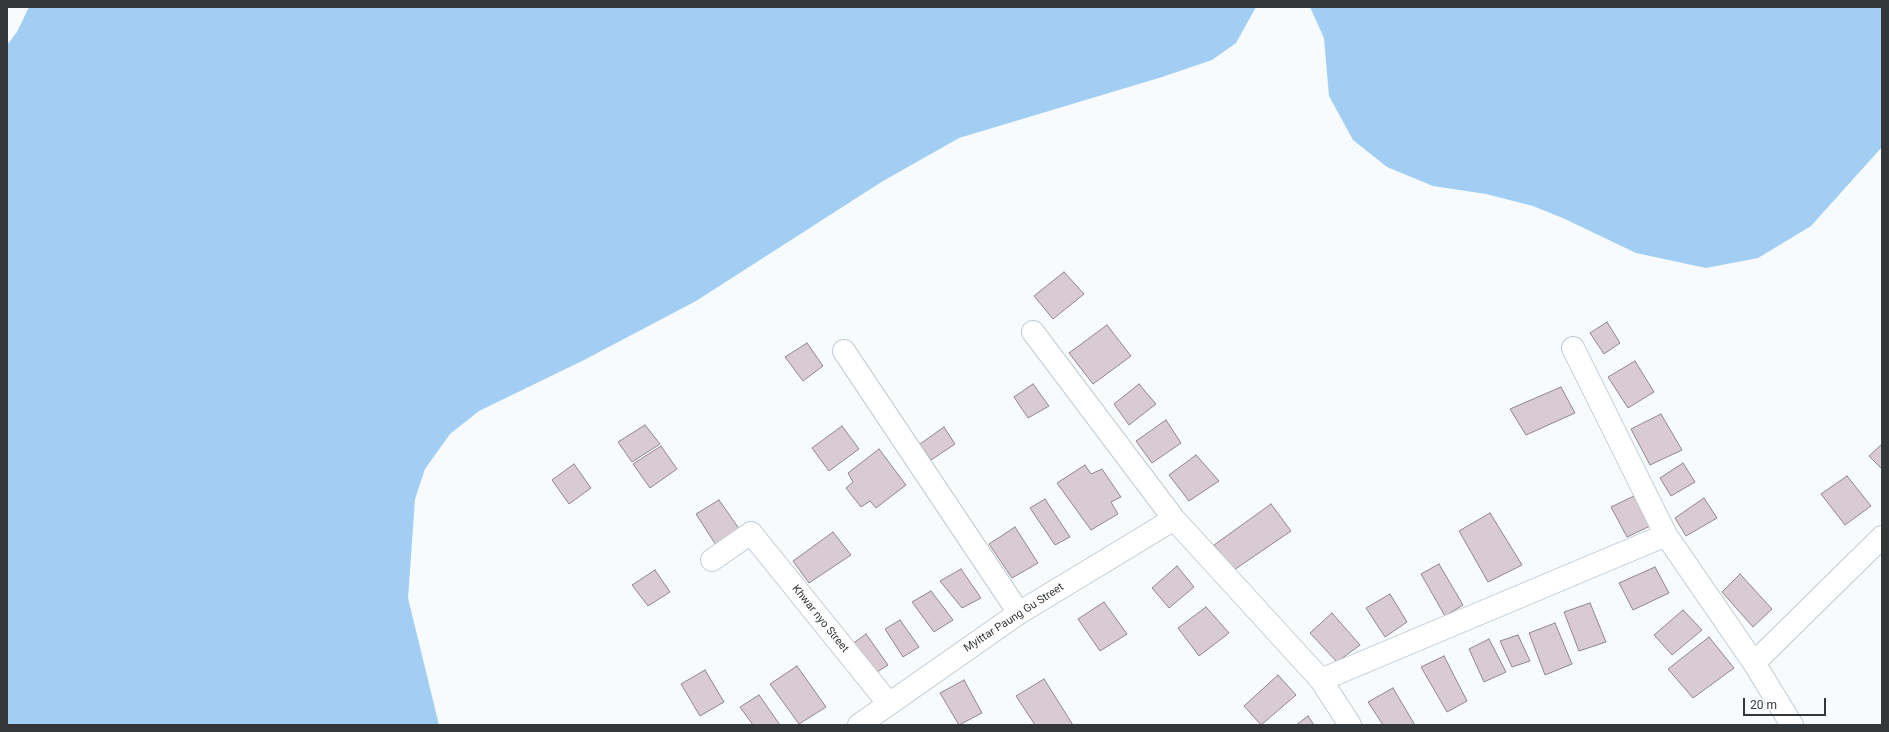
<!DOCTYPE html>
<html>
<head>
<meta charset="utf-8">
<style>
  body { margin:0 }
  #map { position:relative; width:1889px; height:732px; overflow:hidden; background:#f7fbfe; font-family:Roboto,sans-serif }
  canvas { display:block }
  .frame { position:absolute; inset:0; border:8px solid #33373a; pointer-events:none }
  .scale { position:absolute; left:1743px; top:698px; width:83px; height:18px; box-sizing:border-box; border:2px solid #33373a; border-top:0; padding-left:5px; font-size:12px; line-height:14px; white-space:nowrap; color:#33373a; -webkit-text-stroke:3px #fff; paint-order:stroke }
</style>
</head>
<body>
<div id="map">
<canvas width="1889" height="732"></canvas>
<div class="frame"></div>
<div class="scale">20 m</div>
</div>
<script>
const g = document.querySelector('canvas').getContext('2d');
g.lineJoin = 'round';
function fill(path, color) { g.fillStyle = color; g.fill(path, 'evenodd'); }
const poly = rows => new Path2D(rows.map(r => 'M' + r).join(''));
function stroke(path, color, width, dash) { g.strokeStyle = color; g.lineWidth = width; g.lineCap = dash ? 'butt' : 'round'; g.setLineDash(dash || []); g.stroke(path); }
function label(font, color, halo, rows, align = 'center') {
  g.font = font + ' Roboto,sans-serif'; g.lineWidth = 4; g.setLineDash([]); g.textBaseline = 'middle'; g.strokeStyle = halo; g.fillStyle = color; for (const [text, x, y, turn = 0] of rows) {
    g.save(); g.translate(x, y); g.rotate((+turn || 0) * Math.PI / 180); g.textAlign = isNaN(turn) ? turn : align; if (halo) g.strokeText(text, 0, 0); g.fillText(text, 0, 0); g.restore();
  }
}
const green = poly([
  [29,7,1256,7,1236,43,1212,60,1162,77,959,138,883,181,696,301,584,360,479,411,450,434,425,469,415,499,408,598,439,725,7,725,7,45,17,32],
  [1310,7,1882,7,1882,147,1811,226,1758,258,1706,268,1636,253,1565,219,1533,206,1486,194,1433,186,1387,167,1353,140,1329,96,1324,38]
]);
const building = poly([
  [1064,272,1084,294,1053,319,1034,296,1064,272],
  [1607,322,1620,343,1604,354,1590,333,1607,322],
  [1107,325,1131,356,1093,384,1069,353,1107,325],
  [807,343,823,366,803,381,785,357,807,343],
  [1635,361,1654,392,1628,408,1608,377,1635,361],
  [1033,384,1049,406,1028,418,1014,397,1033,384],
  [1139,384,1156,404,1129,425,1114,404,1139,384],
  [1561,387,1575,413,1526,435,1510,409,1561,387],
  [1661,414,1682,450,1650,465,1631,429,1661,414],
  [1166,420,1181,443,1152,463,1136,441,1166,420],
  [645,425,660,444,632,462,618,442,645,425],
  [842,426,859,449,829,471,812,448,842,426],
  [944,427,955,444,931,460,920,444,944,427],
  [1882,444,1882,469,1869,456,1882,444],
  [661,446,677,469,650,488,633,464,661,446],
  [879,449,906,485,876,508,870,501,861,507,846,488,853,482,848,473,879,449],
  [1196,455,1219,481,1189,501,1169,475,1196,455],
  [1683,463,1695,482,1671,496,1660,478,1683,463],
  [574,464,591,488,569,504,552,480,574,464],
  [1085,465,1091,474,1102,469,1121,497,1111,502,1118,514,1091,530,1057,483,1085,465],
  [1847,476,1871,506,1845,525,1821,494,1847,476],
  [1634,496,1650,526,1627,537,1611,507,1634,496],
  [1704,498,1717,518,1686,536,1675,518,1704,498],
  [1045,499,1070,537,1055,545,1030,508,1045,499],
  [719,500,740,530,716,545,696,514,719,500],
  [1271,504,1291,531,1234,570,1214,545,1271,504],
  [1490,513,1522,565,1488,582,1459,531,1490,513],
  [1015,527,1038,563,1012,578,989,544,1015,527],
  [833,532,851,555,809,583,793,561,833,532],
  [1439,564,1463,605,1445,616,1421,574,1439,564],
  [1177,566,1194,587,1169,608,1152,588,1177,566],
  [1655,567,1669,593,1633,610,1619,583,1655,567],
  [961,569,981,598,962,608,940,581,961,569],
  [655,570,670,592,648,606,632,585,655,570],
  [1740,574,1772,609,1753,627,1722,592,1740,574],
  [931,591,953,620,934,632,912,602,931,591],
  [1390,594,1407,622,1385,637,1366,608,1390,594],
  [1104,602,1127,634,1100,651,1078,619,1104,602],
  [1590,603,1606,642,1579,651,1564,612,1590,603],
  [1206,607,1229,633,1199,656,1178,628,1206,607],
  [1683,610,1702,630,1672,655,1654,635,1683,610],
  [1332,613,1360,645,1337,662,1310,633,1332,613],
  [900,620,919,647,903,657,885,629,900,620],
  [1555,623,1572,664,1545,675,1529,633,1555,623],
  [866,634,888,665,874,674,852,644,866,634],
  [1518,635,1530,661,1512,667,1500,641,1518,635],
  [1709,637,1734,668,1693,698,1668,669,1709,637],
  [1489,639,1506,672,1484,682,1469,649,1489,639],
  [1444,656,1467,701,1447,712,1421,667,1444,656],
  [797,666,826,707,799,724,770,684,797,666],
  [705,670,724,702,700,716,681,684,705,670],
  [1278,675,1296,695,1261,725,1244,706,1278,675],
  [1044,679,1073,725,1035,725,1016,696,1044,679],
  [964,680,982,713,959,725,940,693,964,680],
  [1393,688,1415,725,1383,725,1368,702,1393,688],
  [759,695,780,725,753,725,740,707,759,695],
  [1308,716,1314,725,1296,725,1308,716]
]);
const street = poly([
  [1033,332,1174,519,1321,680,1350,725],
  [1573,348,1666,535,1754,663,1792,725],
  [844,351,1019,613],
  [712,560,751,533,889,704],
  [1754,663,1882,537],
  [1321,680,1666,535],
  [859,725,1019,613,1174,519]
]);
const streetNames = [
  ["Myittar Paung Gu Street",1014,618,-33],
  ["Khwar nyo Street",820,619,51]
];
fill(green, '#a1cef2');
fill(building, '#d8cbd1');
stroke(building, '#91868b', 1);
stroke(street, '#c1cbd3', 24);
stroke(street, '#fff', 22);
label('11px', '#33373a', '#fff', streetNames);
</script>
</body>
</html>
